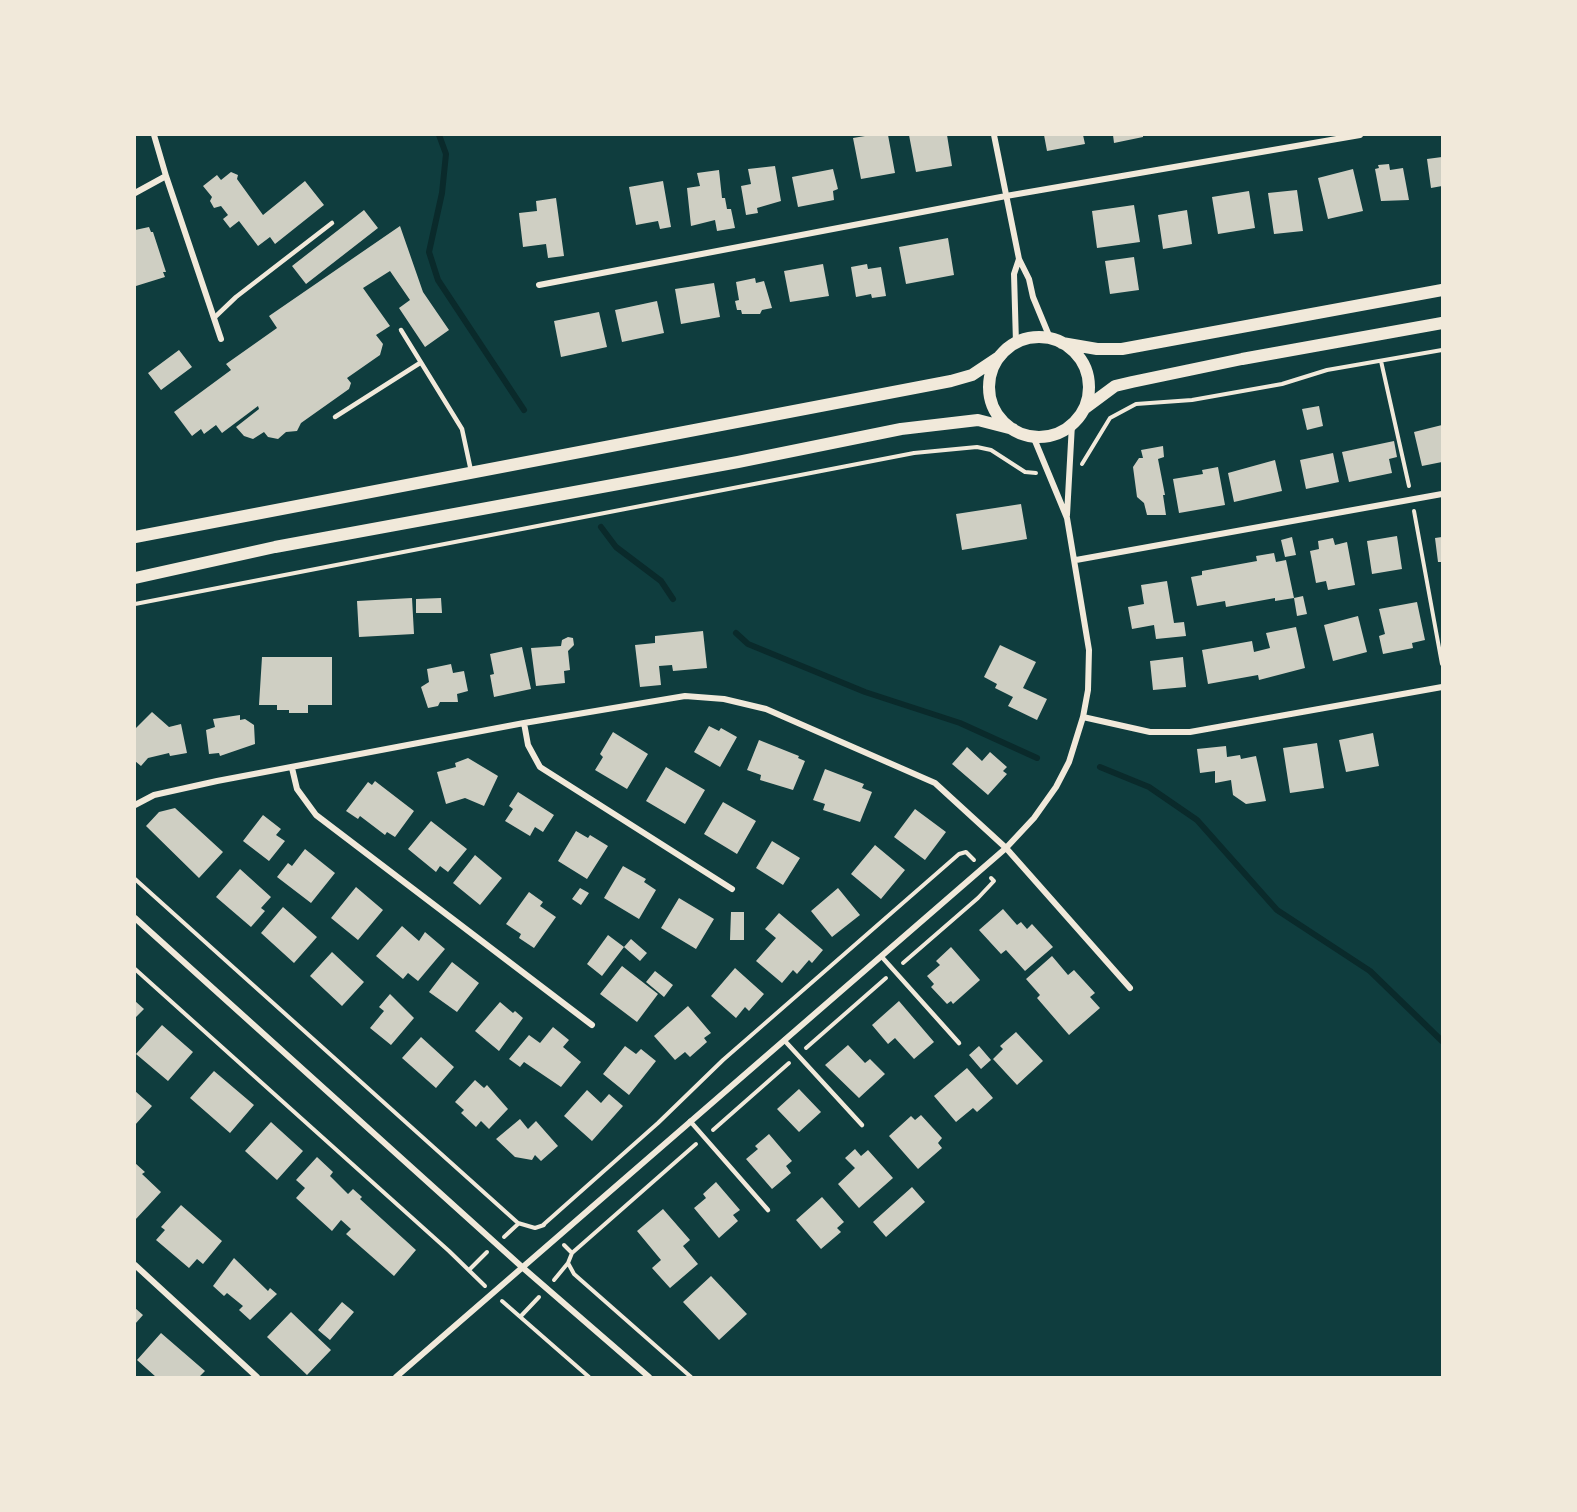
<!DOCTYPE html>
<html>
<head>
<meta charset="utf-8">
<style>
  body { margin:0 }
  #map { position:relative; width:1577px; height:1512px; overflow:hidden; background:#0f3d3e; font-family:Mulish,sans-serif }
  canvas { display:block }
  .frame { position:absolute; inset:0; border:136px solid #f1e9da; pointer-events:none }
</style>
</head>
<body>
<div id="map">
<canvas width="1577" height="1512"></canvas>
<div class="frame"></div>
</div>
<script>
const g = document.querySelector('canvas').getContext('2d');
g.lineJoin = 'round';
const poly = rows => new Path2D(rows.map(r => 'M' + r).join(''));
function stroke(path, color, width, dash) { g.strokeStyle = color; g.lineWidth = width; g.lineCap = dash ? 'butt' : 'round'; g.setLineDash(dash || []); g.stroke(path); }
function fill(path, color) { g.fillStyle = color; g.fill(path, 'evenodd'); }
const stream = poly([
  [439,135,446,154,442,193,429,252,438,280,524,410],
  [601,527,616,547,661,581,673,599],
  [736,633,748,644,865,692,960,723,1037,758],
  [1100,767,1149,787,1197,820,1277,910,1370,971,1442,1041]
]);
const building = poly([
  [871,135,888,135,895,173,861,179,853,138],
  [909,135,947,135,952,166,916,172],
  [1044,135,1083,135,1085,144,1047,151],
  [1113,135,1143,135,1143,137,1114,143],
  [1442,157,1442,186,1431,188,1427,159],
  [1389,164,1390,170,1403,168,1409,200,1381,201,1375,169,1379,168,1378,165],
  [775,166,781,201,757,208,758,213,746,215,741,186,751,184,748,169],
  [833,169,838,189,833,191,834,200,798,207,792,177],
  [1353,169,1363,211,1328,219,1318,178],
  [719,170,722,198,725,198,727,209,731,209,735,228,717,231,715,220,691,226,687,188,700,186,697,173],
  [231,172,238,175,237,179,263,215,305,181,324,205,275,244,270,237,258,246,239,221,230,228,223,219,228,215,221,206,214,208,210,201,212,197,203,186,217,175,221,180],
  [663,181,671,227,660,229,658,221,636,225,629,187],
  [1297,190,1303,231,1274,234,1268,193],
  [1249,191,1255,228,1218,234,1212,197],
  [556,198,564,256,548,258,546,244,523,247,519,213,537,211,536,201],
  [1134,205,1140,242,1097,248,1092,211],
  [364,210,378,228,306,284,292,266],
  [1187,210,1192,244,1163,249,1158,215],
  [400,226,423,292,449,330,425,347,399,308,410,300,390,271,363,288,390,326,376,335,383,344,380,355,347,378,351,383,349,389,301,423,297,431,286,432,278,439,268,437,264,432,253,439,244,436,236,427,259,409,258,406,222,433,216,425,204,434,201,429,192,436,174,412,231,370,226,364,277,328,269,316],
  [149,227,151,232,153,232,166,272,163,272,165,277,136,286,135,230],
  [948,238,954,275,906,284,899,247],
  [1134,257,1139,290,1110,294,1105,261],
  [823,264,829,296,790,302,784,271],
  [867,264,868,269,881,267,886,296,872,298,871,294,856,297,851,267],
  [755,278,756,283,764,281,772,308,762,310,760,314,742,314,741,310,737,310,735,301,739,300,736,282],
  [714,283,720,317,681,324,675,289],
  [657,301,664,333,622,342,615,310],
  [599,312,607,347,561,357,554,321],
  [179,350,192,367,161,390,148,373],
  [1319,406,1323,426,1307,430,1302,409],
  [1442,425,1442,462,1422,466,1414,432],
  [1394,441,1397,457,1389,459,1392,473,1349,482,1342,452],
  [1163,446,1164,457,1158,459,1165,495,1163,495,1166,515,1147,515,1144,503,1137,497,1133,467,1139,458,1143,458,1141,450],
  [1333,453,1339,482,1306,489,1300,460],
  [1275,460,1282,491,1234,502,1228,473],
  [1218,467,1225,505,1179,513,1173,479,1203,474,1202,470],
  [1021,504,1027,539,962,550,956,514],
  [1397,536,1402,569,1372,574,1367,541],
  [1292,537,1296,555,1285,557,1281,540],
  [1442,537,1442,562,1438,562,1435,538],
  [1333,538,1335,545,1347,542,1355,585,1328,590,1326,581,1316,583,1310,551,1319,549,1318,541],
  [1274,553,1276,562,1286,560,1294,598,1275,601,1275,598,1226,607,1225,601,1197,606,1191,577,1202,575,1202,571,1257,561,1256,556],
  [1167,581,1174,623,1184,622,1186,636,1156,639,1154,625,1132,629,1128,607,1144,604,1141,585],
  [1303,596,1307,614,1297,616,1294,598],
  [412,598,414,634,359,637,357,601],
  [441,598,442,613,416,613,416,599],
  [1417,602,1425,640,1412,643,1413,648,1383,654,1379,636,1385,634,1379,609],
  [1358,616,1367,652,1333,661,1324,625],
  [1296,627,1305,668,1259,680,1258,675,1208,684,1202,650,1252,641,1254,652,1270,648,1266,633],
  [703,631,707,668,673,671,672,665,659,666,661,685,640,687,635,645,655,643,655,636],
  [568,637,573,638,574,645,568,651,570,670,564,671,565,683,536,686,531,648,561,646,562,640],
  [1000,645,1036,662,1023,688,1047,699,1037,720,1008,706,1013,697,995,688,997,684,984,677],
  [522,647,531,689,494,697,490,675,494,674,490,654],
  [262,657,332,657,332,705,308,705,308,713,289,713,289,710,277,710,277,705,259,705],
  [1183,657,1186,687,1153,690,1150,661],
  [451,664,453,673,464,671,468,691,457,694,458,702,440,702,438,706,428,708,421,687,429,682,427,669],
  [152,712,169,727,181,724,187,753,170,756,169,753,148,758,141,766,135,761,135,729],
  [240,715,240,720,245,719,254,725,255,744,220,756,219,753,209,754,206,730,215,727,213,719],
  [709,726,719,731,721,728,737,737,720,767,694,752],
  [613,732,648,754,627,789,595,770,603,757,600,754],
  [1373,733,1379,766,1346,772,1339,740],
  [759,740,799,756,798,758,805,761,793,790,760,780,761,775,747,770],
  [1317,743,1324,788,1290,793,1283,748],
  [1226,746,1227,757,1240,755,1241,759,1256,756,1266,801,1246,804,1233,795,1231,780,1215,783,1215,771,1200,773,1197,749],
  [967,747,982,761,990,752,1007,767,1003,771,1007,774,988,795,952,764],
  [468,758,498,776,484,806,465,798,446,804,437,772,456,767,455,763],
  [666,767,705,790,685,824,646,801],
  [825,769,864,784,862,788,872,792,860,822,823,810,825,804,813,800],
  [375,781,414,811,395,837,387,832,385,835,360,816,358,819,346,811,368,782,372,785],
  [518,792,554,815,543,832,535,827,530,836,505,821,513,809,509,806],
  [723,802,756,821,737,854,704,834],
  [175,808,223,852,199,878,146,826,159,812],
  [915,809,946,832,925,860,894,837],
  [263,815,281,829,276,835,285,841,269,861,243,841],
  [431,821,467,849,448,872,440,866,436,872,408,849],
  [576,831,588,838,590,835,608,846,587,879,558,861],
  [772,841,800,858,783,885,756,868],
  [875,845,905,870,881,899,851,874],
  [305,849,335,873,311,903,277,877,288,863,292,866],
  [475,855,502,878,480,905,453,883],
  [623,866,646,879,644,882,656,890,639,919,604,898],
  [240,869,271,897,261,908,265,911,251,927,216,897],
  [356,887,383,910,358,940,331,918],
  [580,888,589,893,581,905,572,899],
  [838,888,860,915,832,937,811,911],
  [529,892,543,902,540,906,556,917,534,948,519,938,521,934,506,924],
  [679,898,714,919,696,949,661,928],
  [283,907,317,937,294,963,261,933],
  [1003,909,1017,925,1021,922,1027,929,1032,924,1053,947,1025,971,1006,950,1001,954,979,930],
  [731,912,744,912,744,940,730,940],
  [779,913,823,950,812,963,809,960,797,974,793,970,782,983,756,961,776,938,765,929],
  [402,926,419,941,425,932,445,949,418,981,408,973,403,979,376,956],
  [608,935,624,947,631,939,647,953,640,961,624,947,602,976,587,964],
  [951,947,980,980,953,1004,951,1001,947,1004,931,987,934,984,927,976,940,965,936,961],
  [332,952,364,982,342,1006,310,976],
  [1052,956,1068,975,1074,970,1095,993,1090,997,1100,1008,1069,1035,1037,998,1040,995,1026,979],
  [452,962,479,983,457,1012,429,992],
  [622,966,658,994,637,1022,600,994],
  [735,968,764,994,749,1011,745,1007,736,1018,711,996],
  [655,971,673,985,664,997,646,982],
  [390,994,414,1018,391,1045,370,1028,384,1011,379,1007],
  [135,1001,144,1009,135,1018],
  [899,1001,934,1042,914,1059,895,1038,888,1044,872,1025],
  [500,1002,513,1013,515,1011,523,1018,499,1051,475,1031],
  [688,1006,711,1033,704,1038,707,1042,690,1057,685,1052,675,1060,654,1036],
  [162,1025,193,1052,168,1081,136,1054],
  [553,1027,569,1040,563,1047,581,1062,561,1087,524,1062,520,1067,509,1059,529,1035,540,1043],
  [1016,1032,1043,1061,1017,1085,993,1059,1003,1049,1000,1046],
  [421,1037,454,1067,436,1088,402,1058],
  [848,1045,865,1063,870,1059,885,1074,859,1098,825,1065],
  [625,1046,636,1054,641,1049,656,1061,629,1095,603,1074],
  [979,1046,991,1060,981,1069,969,1055],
  [967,1068,993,1098,977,1112,973,1108,956,1122,934,1096],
  [214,1071,254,1105,230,1133,190,1098],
  [475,1080,484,1088,487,1085,508,1109,489,1129,481,1121,476,1127,461,1113,464,1110,455,1102],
  [799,1089,821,1112,799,1132,777,1109],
  [587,1090,601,1103,609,1094,623,1106,592,1141,564,1116],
  [135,1091,152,1106,135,1125],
  [921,1115,942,1138,938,1143,942,1148,918,1169,889,1136,911,1116,915,1120],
  [520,1119,528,1129,536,1121,558,1146,541,1161,535,1155,532,1160,515,1157,496,1139],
  [271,1122,303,1151,277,1180,245,1151],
  [769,1134,792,1161,786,1166,791,1173,772,1189,746,1159,758,1149,755,1146],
  [855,1149,861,1156,868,1150,893,1178,859,1208,838,1184,855,1168,845,1158],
  [317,1157,333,1172,330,1176,348,1194,353,1189,362,1197,360,1199,416,1250,394,1276,346,1234,351,1229,341,1220,332,1231,296,1198,305,1188,296,1180],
  [135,1163,145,1172,142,1174,161,1192,135,1220],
  [716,1182,740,1210,733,1215,738,1221,719,1238,694,1208,706,1198,703,1194],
  [912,1187,925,1202,886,1237,873,1222],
  [822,1197,844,1222,837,1228,841,1232,821,1249,796,1220],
  [181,1205,222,1241,203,1264,197,1259,189,1268,156,1240,165,1230,161,1227],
  [663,1209,690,1240,683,1246,698,1264,670,1288,652,1268,661,1260,637,1231],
  [234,1258,268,1291,270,1288,277,1294,250,1320,239,1310,243,1306,227,1293,224,1296,213,1286],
  [711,1276,747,1314,719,1340,683,1302],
  [342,1302,354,1312,330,1340,318,1330],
  [135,1308,143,1315,135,1324],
  [291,1312,331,1350,307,1375,267,1337],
  [161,1333,205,1371,199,1377,156,1377,137,1360]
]);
const path = poly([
  [1381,361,1409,486],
  [1082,464,1110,418,1136,404,1192,400,1282,384,1327,370,1442,350],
  [1414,511,1442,664],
  [135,604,914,453,977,447,991,450,1025,472,1036,473],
  [135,879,518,1223,535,1228,544,1225],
  [903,963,978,898,994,881,991,878],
  [135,969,449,1251,485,1286],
  [806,1048,886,978],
  [713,1130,789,1063],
  [543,1225,658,1123,723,1060,959,854,966,852,974,860],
  [504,1237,518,1224],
  [564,1245,572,1253,568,1263,574,1274,691,1377],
  [572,1253,696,1144],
  [469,1270,487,1252],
  [554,1280,568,1263],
  [502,1301,589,1377],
  [521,1316,539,1297]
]);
const service = poly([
  [214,318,236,297,332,223],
  [401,330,462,429,471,471],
  [335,417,420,363],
  [881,956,959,1043],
  [784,1040,862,1125],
  [690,1121,768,1210]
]);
const minor = poly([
  [154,135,166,176],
  [994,135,1019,259,1029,279,1033,297,1050,338],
  [135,193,166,176,221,339],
  [539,285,1006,196,1360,135],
  [1016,343,1014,274,1019,259],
  [1067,515,1072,424],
  [1076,560,1442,494],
  [1083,717,1150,732,1190,732,1442,687],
  [524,723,528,745,540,767,732,889],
  [292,768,297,789,316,815,592,1025],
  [135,805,154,795,217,781,524,723,685,696,724,699,766,709,935,783,1006,848,1130,988],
  [135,918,522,1267,649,1377],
  [135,1265,257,1377],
  [396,1377,1006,848,1034,818,1056,787,1069,762,1083,717,1088,690,1089,650,1067,518,1033,436]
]);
const secondary = poly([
  '989 387a50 50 0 1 1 100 0a50 50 0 1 1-100 0Z',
  [1062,343,1097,349,1122,349,1442,290],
  [1084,409,1115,386,1132,382,1242,359,1442,323],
  [135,537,951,381,972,375,999,357],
  [135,578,275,547,738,462,901,429,978,420,1013,429]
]);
stroke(stream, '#0a2a2b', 6);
fill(building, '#cfcfc3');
stroke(path, '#f1e9da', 4);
stroke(service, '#f1e9da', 4.5);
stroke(minor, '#f1e9da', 6);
stroke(secondary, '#f1e9da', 12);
</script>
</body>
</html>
